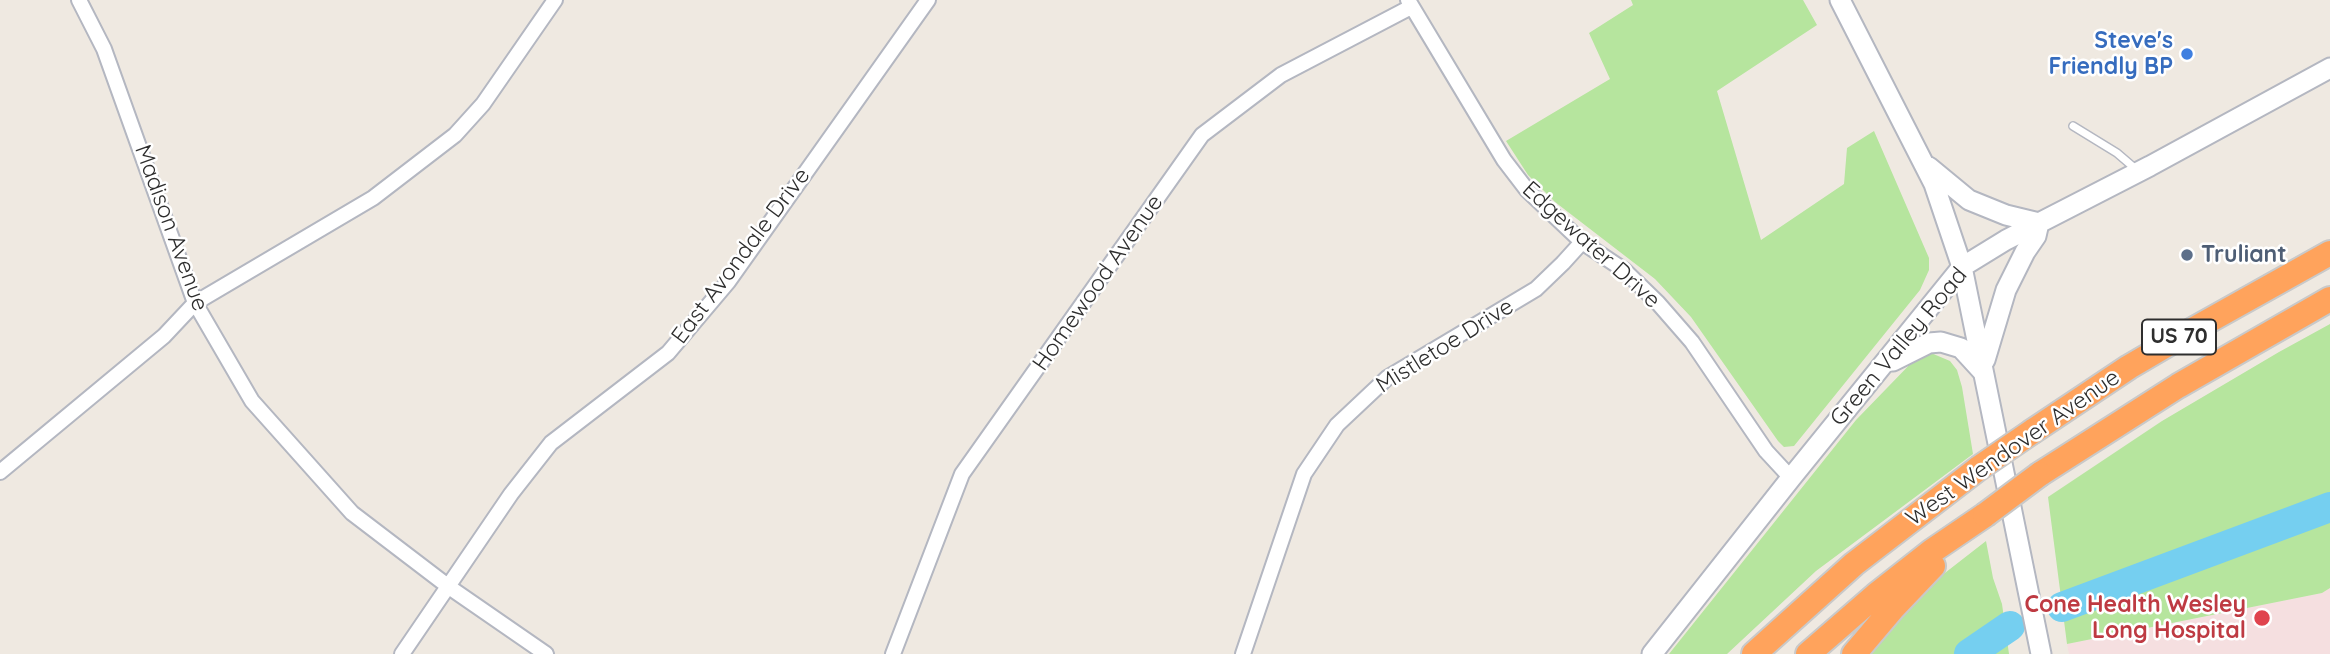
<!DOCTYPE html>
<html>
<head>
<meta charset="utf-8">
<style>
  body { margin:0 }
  canvas { display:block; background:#efe9e1 }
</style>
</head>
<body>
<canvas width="2330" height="654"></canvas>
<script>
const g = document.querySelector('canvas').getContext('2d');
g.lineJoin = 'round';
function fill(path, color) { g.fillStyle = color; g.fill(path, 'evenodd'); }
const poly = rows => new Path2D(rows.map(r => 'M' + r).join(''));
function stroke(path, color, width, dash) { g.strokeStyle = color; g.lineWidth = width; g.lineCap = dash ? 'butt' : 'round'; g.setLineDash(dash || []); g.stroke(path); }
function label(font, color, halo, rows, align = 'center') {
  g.font = font + ' Quicksand,sans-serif'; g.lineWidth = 5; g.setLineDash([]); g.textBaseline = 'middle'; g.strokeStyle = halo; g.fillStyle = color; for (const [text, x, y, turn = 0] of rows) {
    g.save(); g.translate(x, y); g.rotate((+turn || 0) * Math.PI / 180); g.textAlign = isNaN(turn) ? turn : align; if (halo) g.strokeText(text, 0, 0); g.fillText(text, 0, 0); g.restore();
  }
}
const medical = poly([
  [2330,588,2330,654,2069,654,2067,644,2322,593]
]);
const green = poly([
  [1631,0,1803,0,1817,25,1717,91,1761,240,1844,184,1847,148,1874,131,1929,258,1929,270,1920,290,1794,446,1784,447,1778,441,1691,317,1655,279,1555,202,1528,175,1506,141,1610,79,1589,33,1633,5],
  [2330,324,2330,588,2322,593,2067,644,2048,497,2162,421,2279,352],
  [1931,353,1950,361,1957,370,1962,387,1973,454,1816,571,1727,654,1669,654,1856,420,1917,357],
  [1986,541,1993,578,2002,604,2009,654,1868,654,1888,627,1932,583]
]);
const river = poly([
  [2062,607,2330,507],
  [1969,654,2010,626]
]);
const lane = poly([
  [2073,126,2117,153,2138,171]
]);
const street = poly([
  [79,0,104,49,195,303,252,401,352,513,449,587,546,654],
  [1408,0,1504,160,1527,190,1582,242,1624,270,1658,303,1692,342,1766,451,1791,478],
  [0,472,164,336,195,303,373,198,455,135,483,104,555,0],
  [402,654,511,494,551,443,668,353,728,282,928,0],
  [893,654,962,474,1202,135,1281,75,1411,7],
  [1243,654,1304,474,1337,425,1387,378,1536,289,1563,263,1582,242]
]);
const secondary = poly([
  [1840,0,1934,184,1962,267,2041,654],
  [1929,167,1969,200,2006,215,2039,223],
  [1985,360,2006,290,2025,252,2036,236,2039,223],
  [1893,361,1929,343,1941,342,1961,348,1983,372],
  [1652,654,1791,478,1962,267,2006,240,2150,166,2330,68]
]);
const highway = poly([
  [2033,431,2129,367,2187,333,2330,253],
  [2040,474,2178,386,2330,299],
  [1754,654,1854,564,1979,468],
  [1808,654,1876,595,1932,551,1985,515],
  [1854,654,1893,608,1933,566]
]);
const highwayBridge = poly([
  [1979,468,2033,431],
  [1985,515,2040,474]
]);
const markers = [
  [2187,54,7,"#3f7fe0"],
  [2187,255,7,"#5c6f8a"],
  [2262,618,9,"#e0444e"]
];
const shields = [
  [2179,337,74]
];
const shieldNames = [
  ["US 70",2179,337]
];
const shopNames = [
  ["Steve's",2173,41],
  ["Friendly BP",2173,67]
];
const streetNames = [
  ["Madison Avenue",171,228,70],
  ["Edgewater Drive",1591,245,42],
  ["East Avondale Drive",741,256,-53],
  ["Homewood Avenue",1098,283,-55],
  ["Mistletoe Drive",1445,346,-32],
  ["Green Valley Road",1899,347,-50],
  ["West Wendover Avenue",2013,448,-35]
];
const serviceNames = [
  ["Truliant",2201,255]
];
const healthNames = [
  ["Cone Health Wesley",2246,605],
  ["Long Hospital",2246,631]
];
fill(medical, '#f5dfe0');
fill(green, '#b6e59e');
stroke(river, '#75cff0', 30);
stroke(lane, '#b4b7c1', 10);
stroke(street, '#b4b7c1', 18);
stroke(secondary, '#b4b7c1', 23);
stroke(highway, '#c9c9c9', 28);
stroke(lane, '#fff', 7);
stroke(street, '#fff', 14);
stroke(secondary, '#fff', 19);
stroke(highway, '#ffa35c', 24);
stroke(highwayBridge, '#c9c9c9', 28, []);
stroke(highwayBridge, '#ffa35c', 24);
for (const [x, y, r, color] of markers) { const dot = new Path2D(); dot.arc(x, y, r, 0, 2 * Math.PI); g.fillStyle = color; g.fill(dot); stroke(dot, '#fff', 2.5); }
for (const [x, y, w] of shields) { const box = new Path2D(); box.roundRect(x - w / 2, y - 17.5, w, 35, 5); g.fillStyle = '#fff'; g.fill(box); stroke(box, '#2e2e2e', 2); }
label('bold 21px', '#2e2e2e', null, shieldNames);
label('bold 23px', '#366cbe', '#fff', shopNames, 'right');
label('23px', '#2e2e2e', '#fff', streetNames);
label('bold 23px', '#4e5e75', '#fff', serviceNames, 'left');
label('bold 23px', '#be3a42', '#fff', healthNames, 'right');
</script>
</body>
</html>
